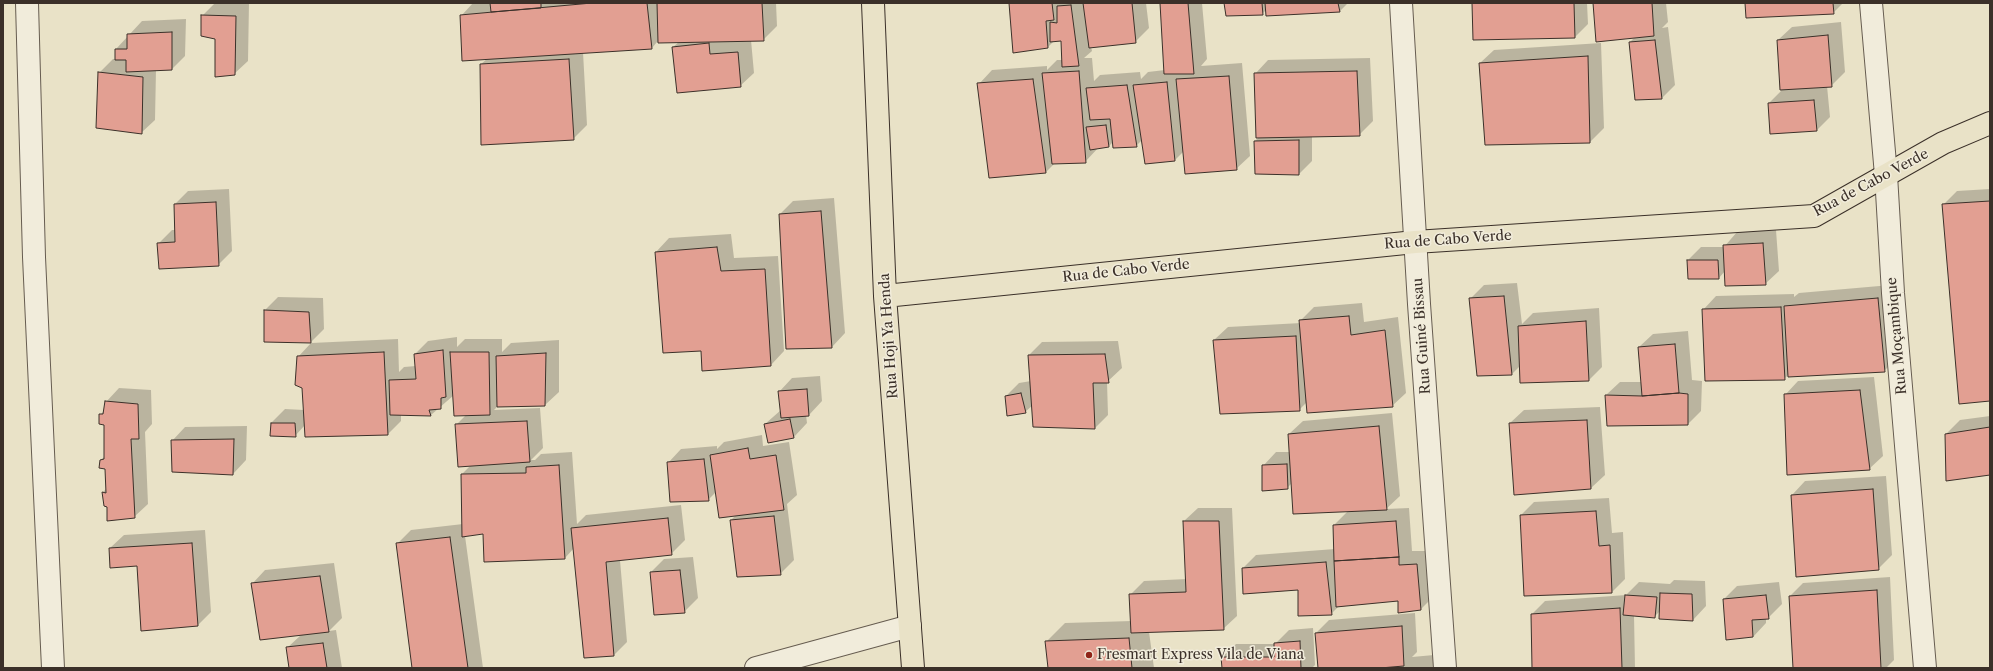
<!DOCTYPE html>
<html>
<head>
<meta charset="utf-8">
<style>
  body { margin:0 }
  #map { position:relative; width:1993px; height:671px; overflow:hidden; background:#e9e2c7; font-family:"Libre Caslon Text",serif }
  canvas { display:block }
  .frame { position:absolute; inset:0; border:4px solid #3b3029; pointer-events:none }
</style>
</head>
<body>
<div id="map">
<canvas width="1993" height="671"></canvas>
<div class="frame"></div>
</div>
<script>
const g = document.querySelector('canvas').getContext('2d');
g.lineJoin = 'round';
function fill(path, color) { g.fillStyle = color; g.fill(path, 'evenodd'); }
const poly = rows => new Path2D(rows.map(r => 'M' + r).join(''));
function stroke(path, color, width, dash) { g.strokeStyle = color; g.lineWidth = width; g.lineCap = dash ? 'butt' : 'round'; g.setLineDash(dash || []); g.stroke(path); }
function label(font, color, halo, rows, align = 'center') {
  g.font = font + ' "Libre Caslon Text",serif'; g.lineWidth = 3; g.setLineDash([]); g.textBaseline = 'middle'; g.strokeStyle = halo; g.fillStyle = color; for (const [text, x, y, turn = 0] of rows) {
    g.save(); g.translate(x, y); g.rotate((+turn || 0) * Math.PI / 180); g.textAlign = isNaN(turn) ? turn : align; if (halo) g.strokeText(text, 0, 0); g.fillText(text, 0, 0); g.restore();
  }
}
const shadow = poly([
  [215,3,249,3,248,61,234,74,216,38,202,16],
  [473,3,776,3,777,26,763,40,751,40,754,73,740,86,673,47,679,42,657,42,652,48,583,52,587,125,573,139,481,64,487,59,461,16],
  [1010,3,1146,3,1149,28,1135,42,1091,47,1092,51,1084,58,1092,58,1094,81,1100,75,1140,72,1141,79,1148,72,1165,70,1161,3,1202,3,1207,59,1201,66,1242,63,1250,156,1236,169,1184,151,1175,160,1146,163,1142,140,1136,146,1114,141,1109,146,1099,147,1085,162,1055,163,1046,172,989,177,979,84,992,70,1047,66,1047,70,1057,60,1063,60,1062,40,1054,41,1048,47],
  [1225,3,1348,3,1339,12,1267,9,1262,14],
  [1473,3,1587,3,1588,24,1575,37],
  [1594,3,1666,3,1668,22,1662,28,1668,27,1675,85,1662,98,1630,42,1635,37],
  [1746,3,1843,3,1833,13],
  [186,19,185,56,172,69,156,70,155,120,141,133,99,73,113,59,116,59,116,49,142,21],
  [1841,22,1845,72,1831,86,1827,86,1830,117,1817,130,1769,103,1781,91,1778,40,1792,27],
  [1601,43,1604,128,1590,142,1486,144,1480,63,1494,50],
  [1370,58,1373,121,1359,135,1312,136,1312,161,1299,174,1255,141,1259,137,1255,74,1268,60],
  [229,189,232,251,218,265,158,244,172,230,175,230,175,204,188,191],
  [1990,189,1990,400,1943,205,1957,191],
  [834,198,845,333,832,347,787,348,780,214,793,201],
  [1776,230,1779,271,1765,284,1725,271,1719,278,1689,278,1688,260,1701,247,1724,247,1737,232],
  [731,234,734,258,778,256,784,351,771,365,702,350,656,252,669,238],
  [1517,283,1522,324,1533,313,1599,308,1602,367,1588,381,1520,366,1512,374,1470,299,1484,285],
  [1891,285,1898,357,1884,371,1789,374,1784,379,1703,310,1716,296,1794,294,1794,297,1799,293],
  [278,297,323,298,324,329,311,342,265,310],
  [1362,303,1364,322,1398,317,1406,393,1392,406,1307,402,1299,410,1214,340,1228,327,1301,323,1300,321,1314,307],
  [1688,331,1692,380,1702,381,1701,411,1688,424,1606,395,1620,382,1642,382,1639,347,1653,334],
  [457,337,457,347,465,339,502,339,502,352,511,343,559,340,559,392,545,405,498,406,494,410,540,408,543,448,531,460,535,460,541,454,572,452,577,524,586,515,681,505,685,540,671,554,620,560,627,642,614,655,585,657,574,548,565,558,484,533,465,536,483,668,413,668,397,544,411,530,463,524,462,474,471,465,456,425,466,415,454,395,431,415,401,414,401,421,388,434,305,425,295,436,271,435,271,423,285,409,304,410,303,387,298,357,311,343,398,339,399,372,404,367,416,366,415,354,428,341],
  [1118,341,1122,368,1107,382,1108,415,1095,428,1033,405,1025,412,1006,396,1019,383,1031,381,1029,355,1042,342],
  [820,376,822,401,809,415,806,415,807,423,794,437,769,442,765,424,781,410,779,392,792,378],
  [1874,377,1883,456,1869,469,1785,395,1798,381],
  [119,388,151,390,152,424,145,432,148,504,134,517,104,506,103,492,106,489,106,468,101,460,105,456,105,425,100,415,105,410,106,402],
  [1600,407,1605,475,1591,488,1515,494,1510,423,1524,410],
  [1392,413,1400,496,1386,509,1409,508,1412,551,1430,551,1434,596,1421,609,1399,600,1340,605,1331,614,1299,589,1243,568,1256,555,1335,549,1334,525,1348,511,1292,483,1287,488,1263,466,1276,452,1290,452,1289,434,1303,421],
  [1990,416,1990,474,1946,434,1960,420],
  [247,426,246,460,233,474,172,441,185,427],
  [762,435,763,446,789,442,797,495,787,504,794,560,780,574,731,520,737,514,716,492,708,500,668,463,681,449,717,446,717,449,724,442],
  [1886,476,1892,555,1878,569,1792,495,1805,481],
  [1609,498,1612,533,1623,532,1625,579,1612,592,1521,515,1534,502],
  [1198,508,1232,508,1237,616,1223,629,1149,632,1154,668,1049,668,1046,642,1065,623,1132,621,1130,595,1144,581,1187,579,1184,521],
  [205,530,211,612,198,625,138,565,110,548,124,535],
  [693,557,698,598,684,612,651,572,664,559],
  [334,563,342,618,329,631,336,630,342,668,290,668,287,648,301,635,252,584,265,570],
  [1890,577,1894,660,1886,668,1794,668,1790,596,1803,583],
  [1674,580,1705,581,1706,606,1693,620,1660,611,1654,617,1634,615,1635,668,1533,668,1532,614,1545,601,1626,595,1639,582,1670,584],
  [1779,582,1782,604,1768,618,1766,618,1766,623,1753,637,1724,599,1737,586],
  [1415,613,1417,652,1412,657,1434,655,1435,668,1319,668,1316,633,1329,620],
  [1313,628,1315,665,1312,668,1223,668,1222,657,1236,644,1275,644,1289,630]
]);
const building = poly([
  [490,3,541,3,541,8,491,12,490,3],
  [592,3,647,3,652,49,462,61,460,15,592,3],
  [657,3,762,3,764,41,658,43,657,3],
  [1009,3,1052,3,1054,20,1046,21,1048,48,1013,53,1009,3],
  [1083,3,1132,3,1136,43,1089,48,1083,3],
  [1160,3,1188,3,1194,74,1164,74,1160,3],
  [1224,3,1262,3,1263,15,1226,16,1224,3],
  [1265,3,1338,3,1340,12,1266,16,1265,3],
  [1472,3,1574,3,1575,38,1473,40,1472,3],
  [1593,3,1652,3,1654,36,1596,42,1593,3],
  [1745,3,1833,3,1834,14,1746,18,1745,3],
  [1071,5,1079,66,1062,67,1061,41,1050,42,1050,22,1057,23,1057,6,1071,5],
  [201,15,236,16,235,75,215,77,215,39,201,36,201,15],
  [172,32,172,70,126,72,126,60,115,60,115,49,127,49,127,34,172,32],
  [1828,35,1832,87,1780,90,1777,40,1828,35],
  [1655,40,1662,99,1635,100,1629,42,1655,40],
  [709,43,710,54,738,52,741,87,677,93,672,47,709,43],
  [1588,56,1590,143,1485,145,1479,63,1588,56],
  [569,59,574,140,481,145,480,64,569,59],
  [1079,71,1086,163,1052,164,1042,73,1079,71],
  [1357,71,1360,136,1256,138,1254,73,1357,71],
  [98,72,143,77,142,134,96,128,98,72],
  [1229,76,1237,170,1185,174,1176,79,1229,76],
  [1033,79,1046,173,989,178,977,83,1033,79],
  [1167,82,1175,161,1145,164,1133,85,1167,82],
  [1127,85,1137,147,1113,148,1110,119,1090,120,1086,88,1127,85],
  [1814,100,1817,131,1770,134,1768,103,1814,100],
  [1106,125,1109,147,1090,150,1086,127,1106,125],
  [1299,140,1299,175,1255,174,1254,141,1299,140],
  [1990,201,1990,401,1959,404,1942,204,1990,201],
  [216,202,219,266,159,269,157,243,175,242,174,204,216,202],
  [821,211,832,348,786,349,779,214,821,211],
  [1763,243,1766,285,1725,286,1723,245,1763,243],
  [717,247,721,271,765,269,771,366,702,371,701,351,663,353,655,252,717,247],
  [1687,260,1718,260,1719,279,1688,279,1687,260],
  [1504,296,1512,375,1477,376,1469,298,1504,296],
  [1878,298,1885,372,1788,377,1784,306,1878,298],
  [1781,307,1785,380,1705,381,1702,309,1781,307],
  [264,310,309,312,311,343,264,342,264,310],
  [1349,316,1351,335,1385,330,1393,407,1307,413,1299,320,1349,316],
  [1586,321,1589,381,1520,383,1518,326,1586,321],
  [1296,336,1300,411,1220,414,1213,340,1296,336],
  [1675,344,1679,393,1642,396,1638,347,1675,344],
  [443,350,446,397,441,398,441,409,429,410,431,416,390,415,389,380,416,379,414,354,443,350],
  [384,352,388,435,305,437,302,388,295,385,297,356,384,352],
  [450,352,489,352,490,415,454,416,450,352],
  [546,353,545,406,497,407,496,356,546,353],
  [1105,354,1109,383,1093,383,1095,429,1033,427,1028,355,1105,354],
  [807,389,809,416,781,418,778,391,807,389],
  [1860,390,1870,470,1787,475,1784,394,1860,390],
  [1021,393,1026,413,1007,416,1005,396,1021,393],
  [1679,393,1688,394,1688,425,1607,426,1605,395,1642,396,1679,393],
  [105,401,138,404,139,439,131,439,135,518,107,521,107,507,104,506,102,492,106,493,105,469,99,468,100,460,104,459,104,425,99,424,99,414,103,414,105,401],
  [790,419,794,438,768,443,764,424,790,419],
  [1587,420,1591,489,1514,495,1509,423,1587,420],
  [527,421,530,462,458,467,455,424,527,421],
  [271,423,295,423,296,437,270,436,271,423],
  [1379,426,1387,510,1293,514,1288,434,1379,426],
  [1990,427,1990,475,1946,481,1945,434,1990,427],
  [234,439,233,475,172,472,171,440,234,439],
  [748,448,750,459,776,455,784,510,719,518,710,455,748,448],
  [704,459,709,501,670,502,667,462,704,459],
  [1287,464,1288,489,1262,491,1262,465,1287,464],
  [559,465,565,559,484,562,483,534,462,537,461,474,526,473,526,467,559,465],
  [1873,489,1879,570,1796,577,1791,495,1873,489],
  [1596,511,1599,546,1610,545,1612,593,1524,596,1520,515,1596,511],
  [774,516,781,575,737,577,730,520,774,516],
  [668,518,672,555,606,562,614,656,584,658,571,528,668,518],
  [1183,521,1219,521,1224,630,1131,633,1129,594,1186,592,1183,521],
  [1396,521,1399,557,1334,561,1333,525,1396,521],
  [450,537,468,668,412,668,396,543,450,537],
  [192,543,198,626,141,631,137,566,110,568,109,548,192,543],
  [1399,557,1399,565,1417,564,1421,610,1398,613,1398,601,1336,607,1334,561,1399,557],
  [1326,562,1332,615,1298,616,1298,590,1243,594,1242,568,1326,562],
  [680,570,685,613,654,615,650,572,680,570],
  [320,576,329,632,260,640,251,583,320,576],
  [1877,590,1881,668,1793,668,1789,596,1877,590],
  [1660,593,1692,594,1693,621,1659,619,1660,593],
  [1625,595,1657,597,1655,618,1623,615,1625,595],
  [1766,595,1769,619,1752,620,1753,637,1726,640,1723,599,1766,595],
  [1620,608,1622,668,1532,668,1531,614,1620,608],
  [1402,626,1404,666,1380,668,1318,668,1315,633,1402,626],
  [1129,638,1132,668,1048,668,1045,641,1129,638],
  [1300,641,1301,668,1222,668,1221,657,1274,657,1274,643,1300,641],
  [323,643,327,668,289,668,286,647,323,643]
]);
const minor = poly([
  [27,3,34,257,53,668],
  [1401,3,1419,304,1445,668],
  [1871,3,1886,175,1893,293,1925,668],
  [756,668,910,626]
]);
const major = poly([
  [873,3,885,296,913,668],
  [885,296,1415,242,1814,216,1943,143,1990,123]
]);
const markers = [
  [1089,655,4,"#8f2418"]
];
const streetNames = [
  ["Rua de Cabo Verde",1871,183,-28],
  ["Rua de Cabo Verde",1448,240,-4],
  ["Rua de Cabo Verde",1126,271,-6],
  ["Rua Hoji Ya Henda",889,336,-94],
  ["Rua Guiné Bissau",1422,336,-94],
  ["Rua Moçambique",1897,336,-95]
];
const poiNames = [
  ["Fresmart Express Vila de Viana",1097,655]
];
fill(shadow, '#0003');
fill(building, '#e29f92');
stroke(building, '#3b3029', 1);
stroke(minor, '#665c50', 24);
stroke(major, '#3b3029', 24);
stroke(minor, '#f1ecdb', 22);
stroke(major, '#e9e2c7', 22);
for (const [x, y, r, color] of markers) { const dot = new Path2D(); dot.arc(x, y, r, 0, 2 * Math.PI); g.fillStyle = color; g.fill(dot); stroke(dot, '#f1ecdb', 1.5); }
label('14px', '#3b3029', '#f1ecdb', streetNames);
label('14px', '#3b3029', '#f1ecdb', poiNames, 'left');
</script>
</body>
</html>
